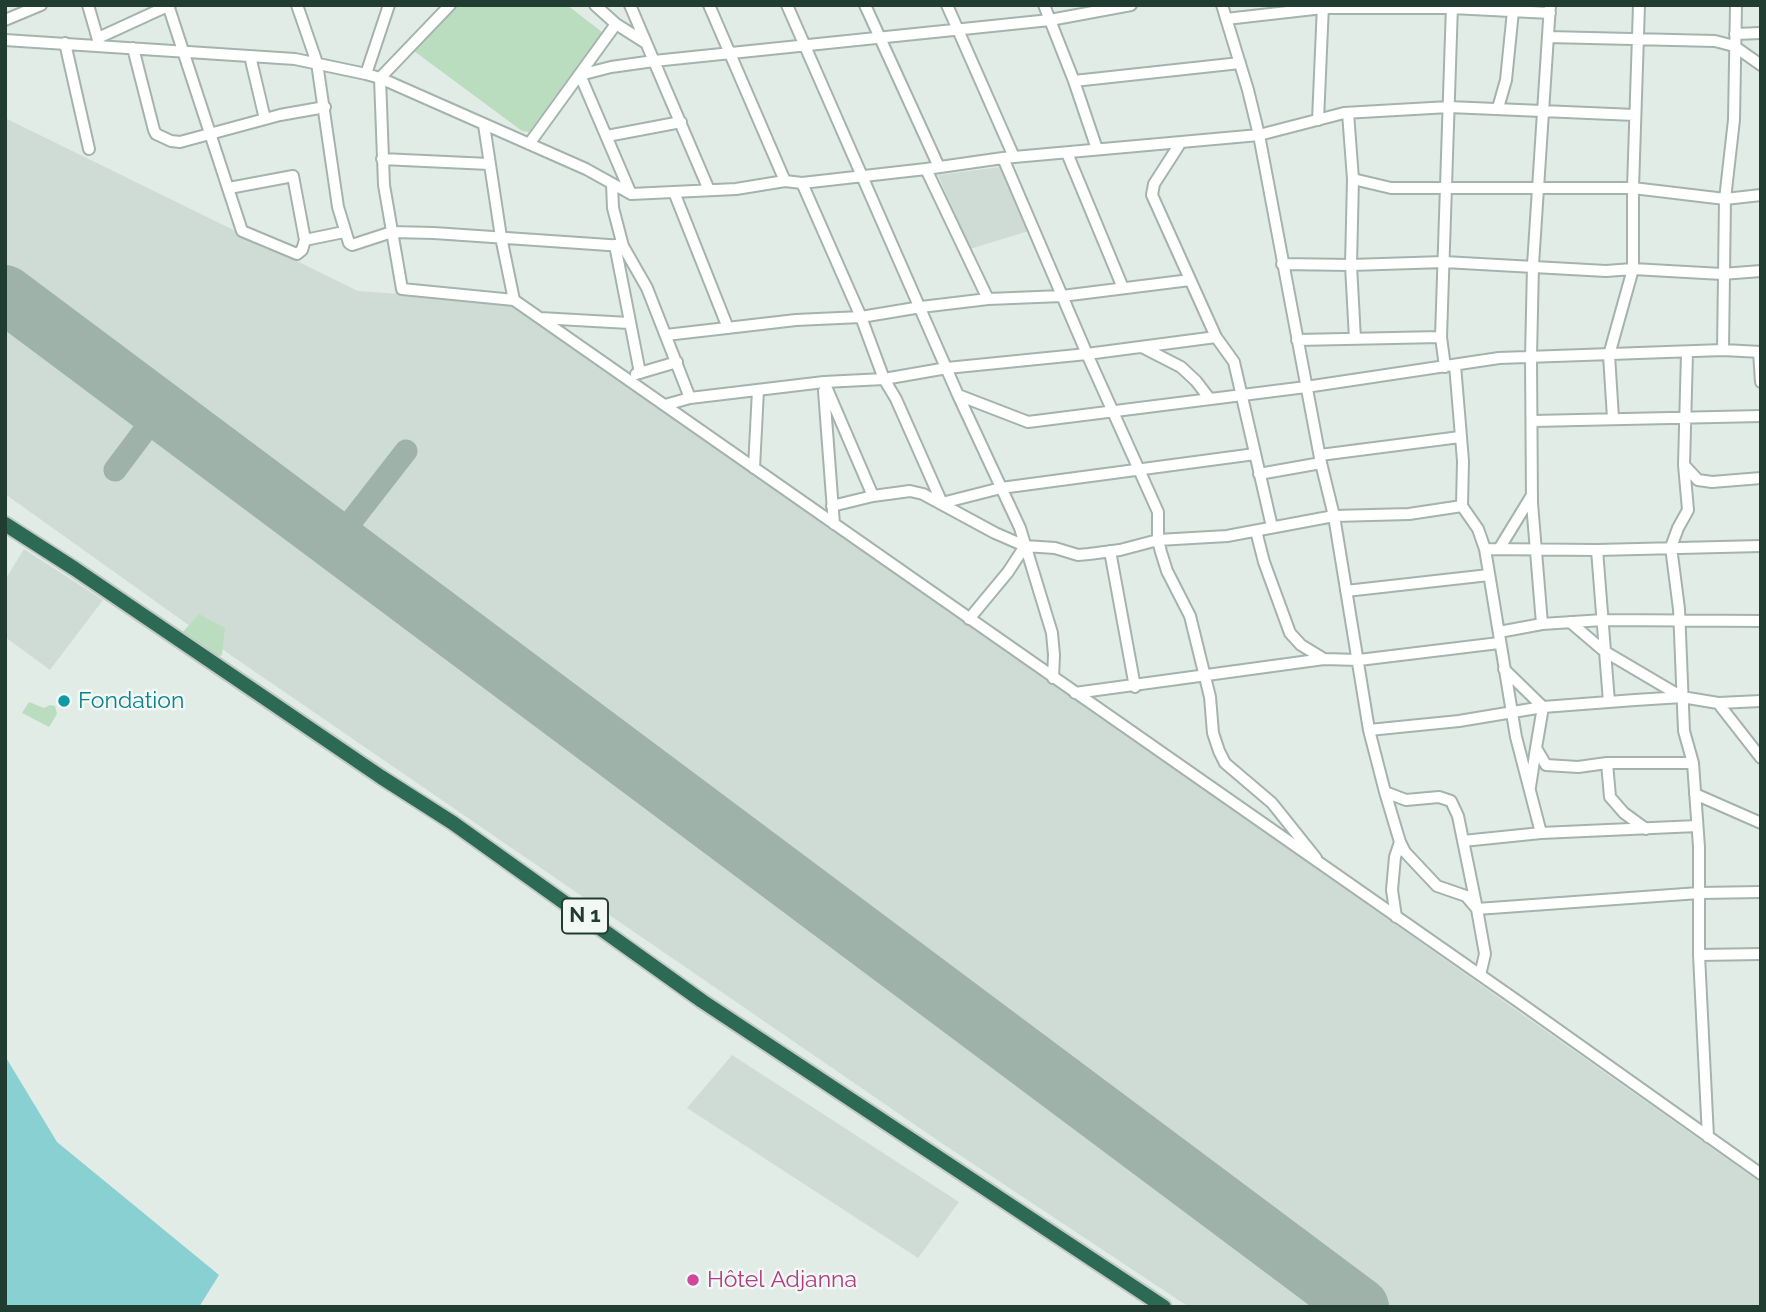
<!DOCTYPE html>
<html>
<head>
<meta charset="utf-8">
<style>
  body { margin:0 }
  #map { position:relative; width:1766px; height:1312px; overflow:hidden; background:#e1ece6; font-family:Raleway,sans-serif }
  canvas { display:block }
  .frame { position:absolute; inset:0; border:7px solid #213d32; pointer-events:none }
</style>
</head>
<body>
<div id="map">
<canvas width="1766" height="1312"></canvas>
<div class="frame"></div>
</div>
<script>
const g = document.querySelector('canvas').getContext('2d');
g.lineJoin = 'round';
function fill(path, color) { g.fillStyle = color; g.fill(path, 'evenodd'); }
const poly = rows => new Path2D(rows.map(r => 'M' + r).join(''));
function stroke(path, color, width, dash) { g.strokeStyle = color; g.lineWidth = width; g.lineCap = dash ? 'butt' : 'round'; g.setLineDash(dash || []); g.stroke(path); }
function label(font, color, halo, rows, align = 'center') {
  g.font = font + ' Raleway,sans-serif'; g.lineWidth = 5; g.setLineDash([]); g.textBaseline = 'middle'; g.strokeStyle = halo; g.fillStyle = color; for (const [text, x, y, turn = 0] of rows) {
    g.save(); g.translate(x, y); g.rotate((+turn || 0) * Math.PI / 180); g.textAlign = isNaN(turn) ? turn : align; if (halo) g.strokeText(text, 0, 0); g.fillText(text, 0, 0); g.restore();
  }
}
const built = poly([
  [5,118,358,291,509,302,523,308,1761,1183,1761,1307,1189,1307,943,1144,232,656,5,494],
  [1000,167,1029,231,970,249,938,175],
  [24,549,103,600,50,670,5,637,5,580],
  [732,1055,959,1202,918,1258,687,1108]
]);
const green = poly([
  [455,5,567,5,602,32,529,132,522,131,410,48],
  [199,614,225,628,222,655,211,659,181,634],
  [29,702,44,708,50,705,55,706,57,714,49,727,22,713]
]);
const water = poly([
  [5,1056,57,1142,219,1275,199,1307,5,1307]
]);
const taxiway = poly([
  [115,470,160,410],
  [336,541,406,451]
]);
const runway = poly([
  [5,294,1360,1307]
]);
const minor = poly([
  [88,5,99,43],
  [168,5,242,231,297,254,302,250,305,240,344,232],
  [297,5,317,63,338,207,349,243,352,245,392,232,434,233,623,246],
  [450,5,380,78,384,185,402,289,514,300,1516,1000,1761,1174],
  [595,5,616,24,646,43],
  [630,5,709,190],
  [709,5,785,181],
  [787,5,958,395,1020,528,1052,633,1054,655,1053,678],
  [865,5,939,167],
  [947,5,1014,157],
  [1044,5,1074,81,1097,149],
  [1222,5,1248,90,1259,135,1321,463,1334,516,1369,730,1385,792,1400,842,1405,852,1437,886,1466,896,1477,909,1485,954,1480,975],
  [1226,19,1323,8,1452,8,1550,13],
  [5,20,41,5],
  [1735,34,1761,33],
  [1548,37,1715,41,1734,46,1761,65],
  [98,38,170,5],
  [5,40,295,59,366,74,380,78,586,169,631,194,736,189,785,181,802,183,926,169,1003,158,1259,135,1344,113,1449,107,1635,115],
  [65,43,89,149],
  [133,48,154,130,156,134,171,141,180,142,280,115,325,107],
  [250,56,265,119],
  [366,74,389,5],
  [1074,81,1240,63],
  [1498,108,1506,80,1513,11],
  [1348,113,1353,179,1351,265,1355,339],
  [1318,120,1323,5],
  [484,125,501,237,514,300],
  [607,136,681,122],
  [1181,142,1154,184,1152,195,1216,337,1234,362,1272,527],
  [529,144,616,24],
  [1067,153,1123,288],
  [1003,158,1087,354,1158,512,1158,540,1161,552,1167,571,1190,616,1210,697,1213,733,1219,751,1225,763,1272,803,1316,858],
  [382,159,489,164],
  [926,169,988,299],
  [1353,179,1391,188,1633,188,1725,199,1761,195],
  [802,183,861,317,884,379,896,399,942,503],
  [612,184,613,208,623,246,647,288,690,398],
  [229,188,293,176,305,240],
  [674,192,728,328],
  [631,194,580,75,611,67,654,61,1050,20,1131,5],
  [615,245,640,373],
  [1282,264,1351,265,1444,262,1606,271,1633,269,1722,274,1761,271],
  [540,318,629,323],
  [666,335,796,320,861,317,921,307,988,299,1062,296,1190,280],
  [1297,340,1441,337],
  [1142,347,1181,367,1196,381,1209,398],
  [1723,350,1725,199,1734,120,1736,5],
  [1759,352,1761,382],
  [1687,353,1684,465,1688,510,1678,528,1671,547,1679,609,1684,731,1693,763,1699,847,1699,955,1708,1137],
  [1455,365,1463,461,1462,506,1478,529,1485,549,1516,737,1541,833,1463,841],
  [1445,367,1441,337,1452,5],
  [636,374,677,362],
  [824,382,873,496,910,491,923,494,995,533,1025,546],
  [824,391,834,524],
  [958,395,1028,422,1306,387,1499,358,1723,350,1761,352],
  [665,405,690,398,824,382,884,379,947,368,1087,354,1216,337],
  [1613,418,1609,355,1633,269,1633,188,1639,5],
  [1533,421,1761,416],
  [1320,455,1460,437],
  [1684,465,1698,480,1712,482,1761,478],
  [754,468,758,390],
  [1259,474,1321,463],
  [942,503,1001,488,1255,454],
  [832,506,873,496],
  [1256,531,1264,562,1290,633,1301,645,1324,659],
  [1485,549,1597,550,1761,546],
  [1499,549,1532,495],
  [1597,550,1609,702],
  [1110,551,1135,687],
  [1346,591,1489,575],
  [969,619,1008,572,1025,546,1055,548,1078,555,1089,554,1120,550,1158,540,1227,536,1334,516,1409,514,1462,506],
  [1570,622,1604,651,1682,697],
  [1542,624,1532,503,1531,357,1533,265,1550,5],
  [1499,632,1542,624,1603,620,1761,621],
  [1504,669,1543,707,1536,748,1546,765,1578,767,1607,763,1693,763],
  [1075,693,1324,659,1359,660,1499,643],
  [1718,703,1761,758],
  [1369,730,1459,721,1543,707,1635,700,1682,697,1718,703,1761,701],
  [1607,763,1610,797,1624,813,1646,829],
  [1530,787,1536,748],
  [1385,792,1406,800,1439,797,1451,801,1458,816,1477,909,1699,893,1761,892],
  [1695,794,1761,823],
  [1541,833,1697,826],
  [1396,917,1392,890,1395,857,1400,842],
  [1699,955,1761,954]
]);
const highway = poly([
  [5,524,75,569,381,777,453,823,702,1001,1164,1307]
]);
const markers = [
  [64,701,7,"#0f9aa8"],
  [693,1280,7,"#d1479c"]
];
const shields = [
  [585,916,46]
];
const shieldNames = [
  ["N 1",585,916]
];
const cultureNames = [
  ["Fondation",78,701]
];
const hotelNames = [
  ["Hôtel Adjanna",707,1280]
];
fill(built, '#cfdcd5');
fill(green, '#baddbf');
fill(water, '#88d0d2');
stroke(taxiway, '#9eb2aa', 23);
stroke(runway, '#9eb2aa', 58);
stroke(minor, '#a4b4ac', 14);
stroke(highway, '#c1c9c6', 18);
stroke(minor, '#fff', 10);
stroke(highway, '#2d6a55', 14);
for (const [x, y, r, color] of markers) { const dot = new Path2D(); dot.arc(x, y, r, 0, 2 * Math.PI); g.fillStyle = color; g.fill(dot); stroke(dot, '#f2f8f4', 2.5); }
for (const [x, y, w] of shields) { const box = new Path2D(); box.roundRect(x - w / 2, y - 17.5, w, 35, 5); g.fillStyle = '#f2f8f4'; g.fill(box); stroke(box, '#213d32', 2); }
label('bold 21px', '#213d32', null, shieldNames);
label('23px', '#0d838f', '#f2f8f4', cultureNames, 'left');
label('23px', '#b23c85', '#f2f8f4', hotelNames, 'left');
</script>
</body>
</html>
